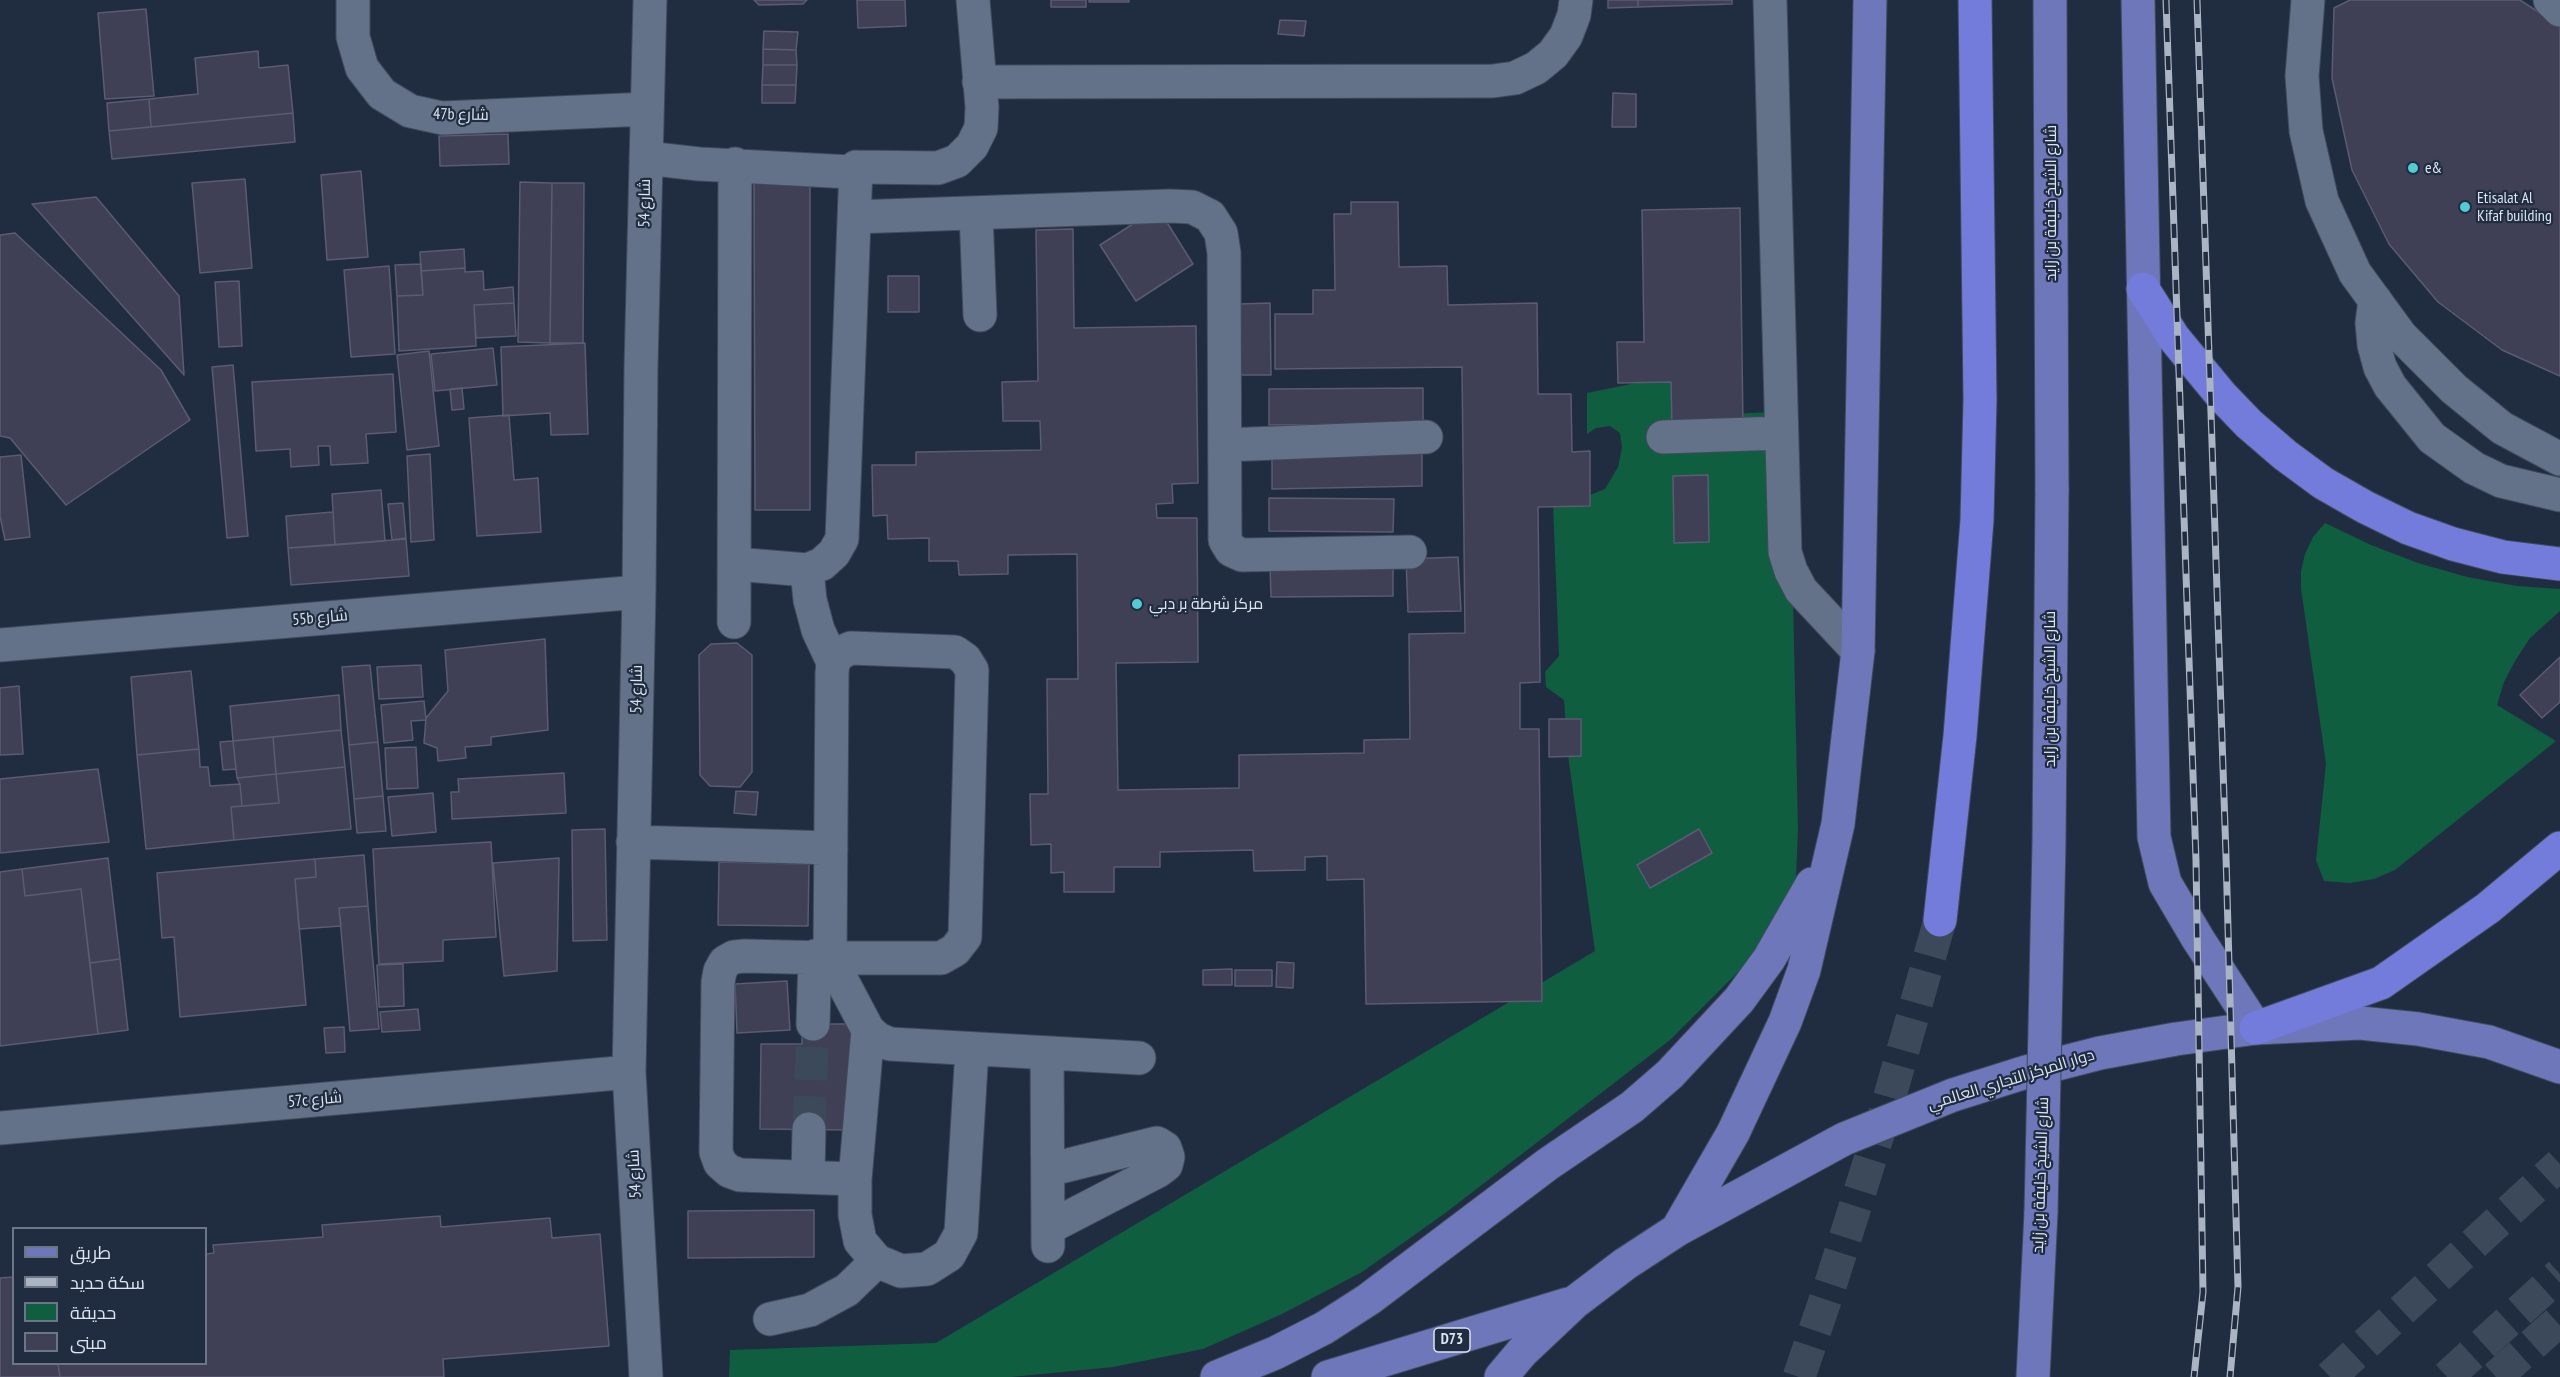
<!DOCTYPE html>
<html>
<head>
<meta charset="utf-8">
<style>
  body { margin:0 }
  #map { position:relative; width:2560px; height:1377px; overflow:hidden; background:#202d40; font-family:"PT Sans Narrow",Cairo,sans-serif }
  canvas { display:block }
  .legend { position:absolute; left:12px; top:1227px; width:195px; height:138px; box-sizing:border-box; background:#202d40; border:2px solid #6b7787; margin:0; padding:8px 10px; list-style:none; font-size:18px; color:#dce5f2 }
  .legend li { display:flex; align-items:center; gap:12px; height:30px }
  .legend b { width:30px; border:2px solid #6b7787 }
</style>
</head>
<body>
<div id="map">
<canvas width="2560" height="1377"></canvas>
<ul class="legend">
<li><b style="height:8px;background:#6d77ba"></b>طريق</li>
<li><b style="height:8px;background:#aab4c3"></b>سكة حديد</li>
<li><b style="height:16px;background:#0f5e3f"></b>حديقة</li>
<li><b style="height:16px;background:#3f3f56"></b>مبنى</li>
</ul>
</div>
<script>
const g = document.querySelector('canvas').getContext('2d');
g.lineJoin = 'round';
function fill(path, color) { g.fillStyle = color; g.fill(path, 'evenodd'); }
const poly = rows => new Path2D(rows.map(r => 'M' + r).join(''));
function stroke(path, color, width, dash) { g.strokeStyle = color; g.lineWidth = width; g.lineCap = dash ? 'butt' : 'round'; g.setLineDash(dash || []); g.stroke(path); }
function label(font, color, halo, rows, align = 'center') {
  g.font = font + ' "PT Sans Narrow",Cairo,sans-serif'; g.lineWidth = 4.5; g.setLineDash([]); g.textBaseline = 'middle'; g.strokeStyle = halo; g.fillStyle = color; for (const [text, x, y, turn = 0] of rows) {
    g.save(); g.translate(x, y); g.rotate((+turn || 0) * Math.PI / 180); g.textAlign = isNaN(turn) ? turn : align; if (halo) g.strokeText(text, 0, 0); g.fillText(text, 0, 0); g.restore();
  }
}
const green = poly([
  [1694,371,1697,416,1789,411,1798,830,1796,877,1758,952,1670,1040,1444,1214,1362,1272,1282,1314,1203,1349,1113,1367,1011,1377,729,1377,730,1350,936,1343,1595,951,1568,755,1564,700,1546,687,1545,672,1559,656,1553,504,1580,499,1605,489,1618,467,1622,448,1620,433,1610,426,1596,428,1587,434,1587,393],
  [2325,523,2371,545,2418,563,2467,577,2517,586,2560,589,2560,611,2530,638,2515,661,2504,682,2497,705,2556,741,2395,870,2374,879,2350,883,2324,881,2316,860,2326,764,2301,588,2301,571,2305,554,2313,537]
]);
const building = poly([
  [754,0,807,0,803,4,759,5,754,0],
  [857,0,905,0,906,26,858,28,857,0],
  [1051,0,1086,0,1086,7,1051,7,1051,0],
  [1089,0,1129,0,1129,2,1089,2,1089,0],
  [1608,0,1638,0,1638,7,1608,8,1608,0],
  [1638,0,1732,0,1732,4,1638,7,1638,0],
  [2350,0,2520,0,2560,26,2560,376,2502,350,2438,302,2389,244,2352,170,2332,78,2334,8,2350,0],
  [146,9,154,96,105,99,98,13,146,9],
  [1280,20,1306,21,1304,36,1278,34,1280,20],
  [764,31,798,32,796,50,763,49,764,31],
  [763,49,796,50,797,65,763,65,763,49],
  [258,51,259,68,288,65,293,113,151,127,149,99,198,94,195,58,258,51],
  [763,65,797,65,796,85,762,85,763,65],
  [762,85,796,85,795,103,762,103,762,85],
  [1613,93,1636,94,1636,127,1612,127,1613,93],
  [149,99,151,127,109,131,107,103,149,99],
  [293,113,295,142,112,159,109,131,293,113],
  [508,134,509,164,440,166,439,136,508,134],
  [361,171,368,257,327,260,321,175,361,171],
  [245,179,252,268,200,273,192,183,245,179],
  [520,182,552,183,550,343,518,342,520,182],
  [810,182,810,510,755,510,754,183,810,182],
  [552,183,584,183,583,343,550,343,552,183],
  [96,197,179,296,184,375,32,204,96,197],
  [1351,202,1398,202,1399,267,1447,266,1448,305,1537,303,1538,394,1571,394,1572,452,1590,451,1590,506,1538,507,1540,682,1520,683,1520,729,1539,729,1542,1001,1366,1004,1364,879,1327,880,1327,856,1305,857,1305,870,1254,871,1253,850,1160,852,1160,867,1114,867,1114,892,1064,892,1064,872,1051,873,1051,844,1031,845,1030,794,1048,794,1047,679,1078,679,1077,554,1008,555,1008,574,959,575,958,561,929,561,929,538,888,539,887,515,873,516,872,465,916,465,916,452,1041,450,1040,421,1003,421,1002,382,1038,381,1036,230,1073,229,1074,328,1196,326,1198,483,1172,484,1173,503,1156,504,1157,518,1197,518,1198,662,1116,663,1118,790,1239,788,1239,755,1364,753,1364,740,1410,739,1409,634,1465,633,1462,367,1275,369,1275,314,1313,314,1313,290,1335,290,1334,214,1351,214,1351,202],
  [1158,208,1193,264,1136,301,1100,245,1158,208],
  [1740,208,1743,427,1672,428,1671,382,1618,383,1617,342,1644,342,1642,210,1740,208],
  [15,233,161,370,190,420,66,505,10,438,0,436,0,235,15,233],
  [464,249,465,268,421,271,420,252,464,249],
  [421,264,423,295,397,296,395,265,421,264],
  [389,266,395,354,351,357,344,270,389,266],
  [465,268,465,272,483,271,484,290,513,287,514,303,474,305,476,346,399,351,397,296,423,295,421,271,465,268],
  [888,276,919,276,919,312,888,312,888,276],
  [239,281,242,346,219,347,215,282,239,281],
  [514,303,516,336,476,338,474,305,514,303],
  [1270,303,1271,375,1240,375,1239,304,1270,303],
  [585,343,588,434,551,435,550,413,503,416,501,347,585,343],
  [493,348,497,385,435,391,431,354,493,348],
  [429,351,439,446,407,450,397,355,429,351],
  [233,365,248,536,227,538,212,367,233,365],
  [393,374,396,432,366,434,368,463,331,465,330,446,318,446,319,465,291,467,290,449,256,451,252,382,393,374],
  [462,388,464,409,452,410,450,389,462,388],
  [1423,388,1423,424,1269,425,1269,389,1423,388],
  [509,415,514,480,538,478,541,532,477,536,469,418,509,415],
  [1422,451,1422,486,1272,489,1272,453,1422,451],
  [430,454,434,540,411,542,407,456,430,454],
  [21,455,30,537,5,540,0,516,0,457,21,455],
  [1708,475,1709,542,1674,543,1673,476,1708,475],
  [381,490,385,541,335,545,332,494,381,490],
  [1269,498,1394,499,1393,532,1269,531,1269,498],
  [403,503,406,538,392,540,388,504,403,503],
  [333,512,335,545,288,548,286,516,333,512],
  [406,539,409,576,291,585,288,548,406,539],
  [1458,557,1461,611,1408,612,1406,559,1458,557],
  [1393,564,1393,596,1271,597,1270,565,1393,564],
  [545,639,548,730,491,737,491,745,465,747,466,758,438,761,437,748,424,743,426,718,448,691,445,650,545,639],
  [737,643,752,655,752,772,740,787,710,786,700,775,699,655,711,644,737,643],
  [2560,657,2560,702,2542,718,2520,695,2560,657],
  [370,665,378,742,349,745,342,667,370,665],
  [421,665,423,697,379,699,377,667,421,665],
  [191,671,199,749,137,755,131,677,191,671],
  [19,686,23,754,0,755,0,688,19,686],
  [339,695,341,730,233,741,230,706,339,695],
  [424,701,426,720,411,721,413,740,384,743,381,705,424,701],
  [1549,719,1581,719,1581,756,1549,757,1549,719],
  [341,730,345,767,276,774,273,737,341,730],
  [273,737,276,774,237,778,233,741,273,737],
  [233,741,236,769,223,770,220,742,233,741],
  [378,742,383,796,354,799,349,745,378,742],
  [416,747,418,788,387,789,385,748,416,747],
  [199,749,200,767,208,767,210,786,240,784,242,806,231,807,234,840,146,849,137,755,199,749],
  [345,767,351,829,234,840,231,807,279,803,276,774,345,767],
  [98,769,109,842,0,853,0,779,98,769],
  [564,773,566,813,452,819,451,792,459,792,458,779,564,773],
  [276,774,279,803,242,806,240,784,237,778,276,774],
  [736,791,758,792,756,815,734,813,736,791],
  [433,793,436,832,392,836,388,797,433,793],
  [383,796,386,831,357,833,354,799,383,796],
  [605,829,607,940,573,941,572,830,605,829],
  [1699,829,1712,853,1650,888,1637,865,1699,829],
  [491,842,496,937,443,940,443,961,379,964,373,849,491,842],
  [364,855,368,906,339,908,341,926,299,929,295,879,316,877,315,859,364,855],
  [108,858,120,959,90,963,81,889,25,896,22,869,108,858],
  [559,858,557,971,504,976,493,863,559,858],
  [315,859,316,877,295,879,306,1005,180,1017,174,937,162,938,157,873,315,859],
  [719,862,809,864,808,926,718,925,719,862],
  [22,869,25,896,81,889,98,1034,0,1046,0,872,22,869],
  [368,906,379,1029,350,1031,339,908,368,906],
  [120,959,128,1030,98,1034,90,963,120,959],
  [1277,962,1294,963,1293,988,1276,987,1277,962],
  [403,964,404,1006,379,1007,377,965,403,964],
  [1232,969,1232,985,1203,985,1203,970,1232,969],
  [1235,970,1272,970,1272,986,1235,986,1235,970],
  [787,981,790,1030,737,1033,735,984,787,981],
  [418,1009,420,1030,382,1032,380,1012,418,1009],
  [802,1024,854,1024,852,1130,760,1129,761,1044,802,1044,802,1024],
  [344,1027,345,1052,326,1053,324,1028,344,1027],
  [814,1210,814,1257,688,1258,688,1211,814,1210],
  [440,1216,441,1227,550,1218,552,1238,600,1234,609,1346,443,1359,444,1377,60,1377,58,1364,206,1364,206,1254,214,1253,213,1245,323,1237,322,1225,440,1216],
  [14,1277,14,1364,58,1364,60,1377,0,1377,0,1278,14,1277]
]);
const minorTunnel = poly([
  [809,1129,813,1024]
]);
const highwayTunnel = poly([
  [1799,1377,1831,1283,1888,1103,1940,920],
  [2330,1377,2560,1164],
  [2447,1377,2560,1274],
  [2496,1377,2560,1320]
]);
const minor = poly([
  [353,0,353,37,362,68,382,94,410,111,442,118,647,109],
  [1770,0,1785,552,1791,571,1801,590,1858,651],
  [2308,0,2302,76,2306,131,2322,201,2355,273,2401,336,2454,389,2502,428,2560,459],
  [2550,0,2560,10],
  [979,82,1493,81,1515,78,1536,68,1553,54,1566,36,1574,15,1576,0],
  [646,158,699,164,851,172,856,167,938,168,957,161,972,146,981,128,982,107,973,0],
  [976,213,980,315],
  [854,217,1170,206,1192,207,1210,216,1221,233,1224,253,1225,540,1231,550,1242,555,1410,552],
  [2375,300,2372,323,2374,345,2380,367,2390,386,2432,438,2474,468,2501,481,2560,495],
  [1663,437,1781,433],
  [1225,445,1426,437],
  [735,564,807,570,822,564,834,553,842,539,856,167],
  [807,570,810,600,818,630,833,662],
  [734,622,735,164],
  [0,645,639,592],
  [633,842,831,848],
  [813,1024,815,956],
  [868,1030,855,1179,855,1215,860,1241,877,1261,901,1271,927,1269,949,1255,961,1233,972,1049],
  [1047,1053,1048,1246],
  [0,1128,629,1072],
  [1048,1170,1157,1143,1165,1148,1168,1157,1166,1165,1158,1171,1048,1228],
  [808,1175,809,1129],
  [855,1179,740,1175,729,1171,720,1163,716,1152,718,982,720,971,725,962,734,957,745,956,830,958,941,958,955,950,965,937,972,670,965,659,955,652,851,648,840,653,833,662,832,673,830,958,868,1030,878,1039,890,1044,1139,1058],
  [770,1319,810,1310,847,1290,877,1261],
  [646,1377,629,1072,639,592,641,367,650,0]
]);
const major = poly([
  [2050,0,2052,490],
  [2138,0,2154,837,2165,883,2198,939,2256,1028],
  [1677,1230,1733,1133,1785,1022,1804,970,1838,824,1858,651,1870,0],
  [1217,1377,1275,1353,1324,1328,1369,1299,1548,1164,1632,1107,1670,1074,1739,1000,1769,959,1812,884],
  [1328,1377,1568,1304],
  [1501,1377,1522,1352,1575,1302,1625,1264,1677,1230,1844,1139,1953,1095,2026,1072,2100,1053,2176,1039,2256,1028,2360,1023,2418,1029,2489,1042,2560,1067],
  [2033,1377,2041,1212]
]);
const highway = poly([
  [2143,289,2174,338,2222,396,2249,424,2285,455,2323,483,2365,507,2408,528,2453,544,2503,557,2560,564],
  [1940,920,1960,736,1977,520,1980,400,1975,0],
  [2256,1028,2381,983,2488,908,2560,848]
]);
const rail = poly([
  [2166,0,2196,860,2203,1292,2194,1377],
  [2197,0,2226,856,2238,1287,2230,1377]
]);
const majorBridge = poly([
  [2041,1212,2049,843,2052,490]
]);
const markers = [
  [2413,168,6,"#51ccd2"],
  [2465,207,6,"#51ccd2"],
  [1137,604,6,"#51ccd2"]
];
const shields = [
  [1452,1340,36]
];
const shieldNames = [
  ["D73",1452,1340]
];
const streetNames = [
  ["47b شارع",461,115,1],
  ["شارع 54",645,203,-89],
  ["شارع الشيخ خليفة بن زايد",2051,203,-90],
  ["55b شارع",320,618,-5],
  ["شارع 54",637,689,-89],
  ["شارع الشيخ خليفة بن زايد",2050,689,-90],
  ["دوار المركز التجاري العالمي",2011,1080,-17],
  ["57c شارع",315,1100,-5],
  ["شارع 54",635,1174,-93],
  ["شارع الشيخ خليفة بن زايد",2041,1175,-88]
];
const poiNames = [
  ["e&",2425,168],
  ["Etisalat Al",2477,198],
  ["Kifaf building",2477,216],
  ["مركز شرطة بر دبي",1149,604]
];
fill(green, '#0f5e3f');
fill(building, '#3f3f56');
stroke(building, '#5b5b74', 1.5);
stroke(minorTunnel, '#3c495b', 33, [33, 16]);
stroke(highwayTunnel, '#3c495b', 33, [33, 16]);
stroke(minor, '#404b5b', 35);
stroke(major, '#404b5b', 35);
stroke(highway, '#404b5b', 35);
stroke(minor, '#637288', 33);
stroke(major, '#6d77ba', 33);
stroke(highway, '#737bdb', 33);
stroke(rail, '#aab4c3', 7);
stroke(rail, '#202d40', 4.5, [14]);
stroke(majorBridge, '#404b5b', 35, []);
stroke(majorBridge, '#6d77ba', 33);
for (const [x, y, r, color] of markers) { const dot = new Path2D(); dot.arc(x, y, r, 0, 2 * Math.PI); g.fillStyle = color; g.fill(dot); stroke(dot, '#202d40', 2); }
for (const [x, y, w] of shields) { const box = new Path2D(); box.roundRect(x - w / 2, y - 12, w, 24, 4.5); g.fillStyle = '#202d40'; g.fill(box); stroke(box, '#dce5f2', 1.5); }
label('bold 15px', '#dce5f2', null, shieldNames);
label('16px', '#dce5f2', '#202d40', streetNames);
label('16px', '#dce5f2', '#202d40', poiNames, 'left');
</script>
</body>
</html>
